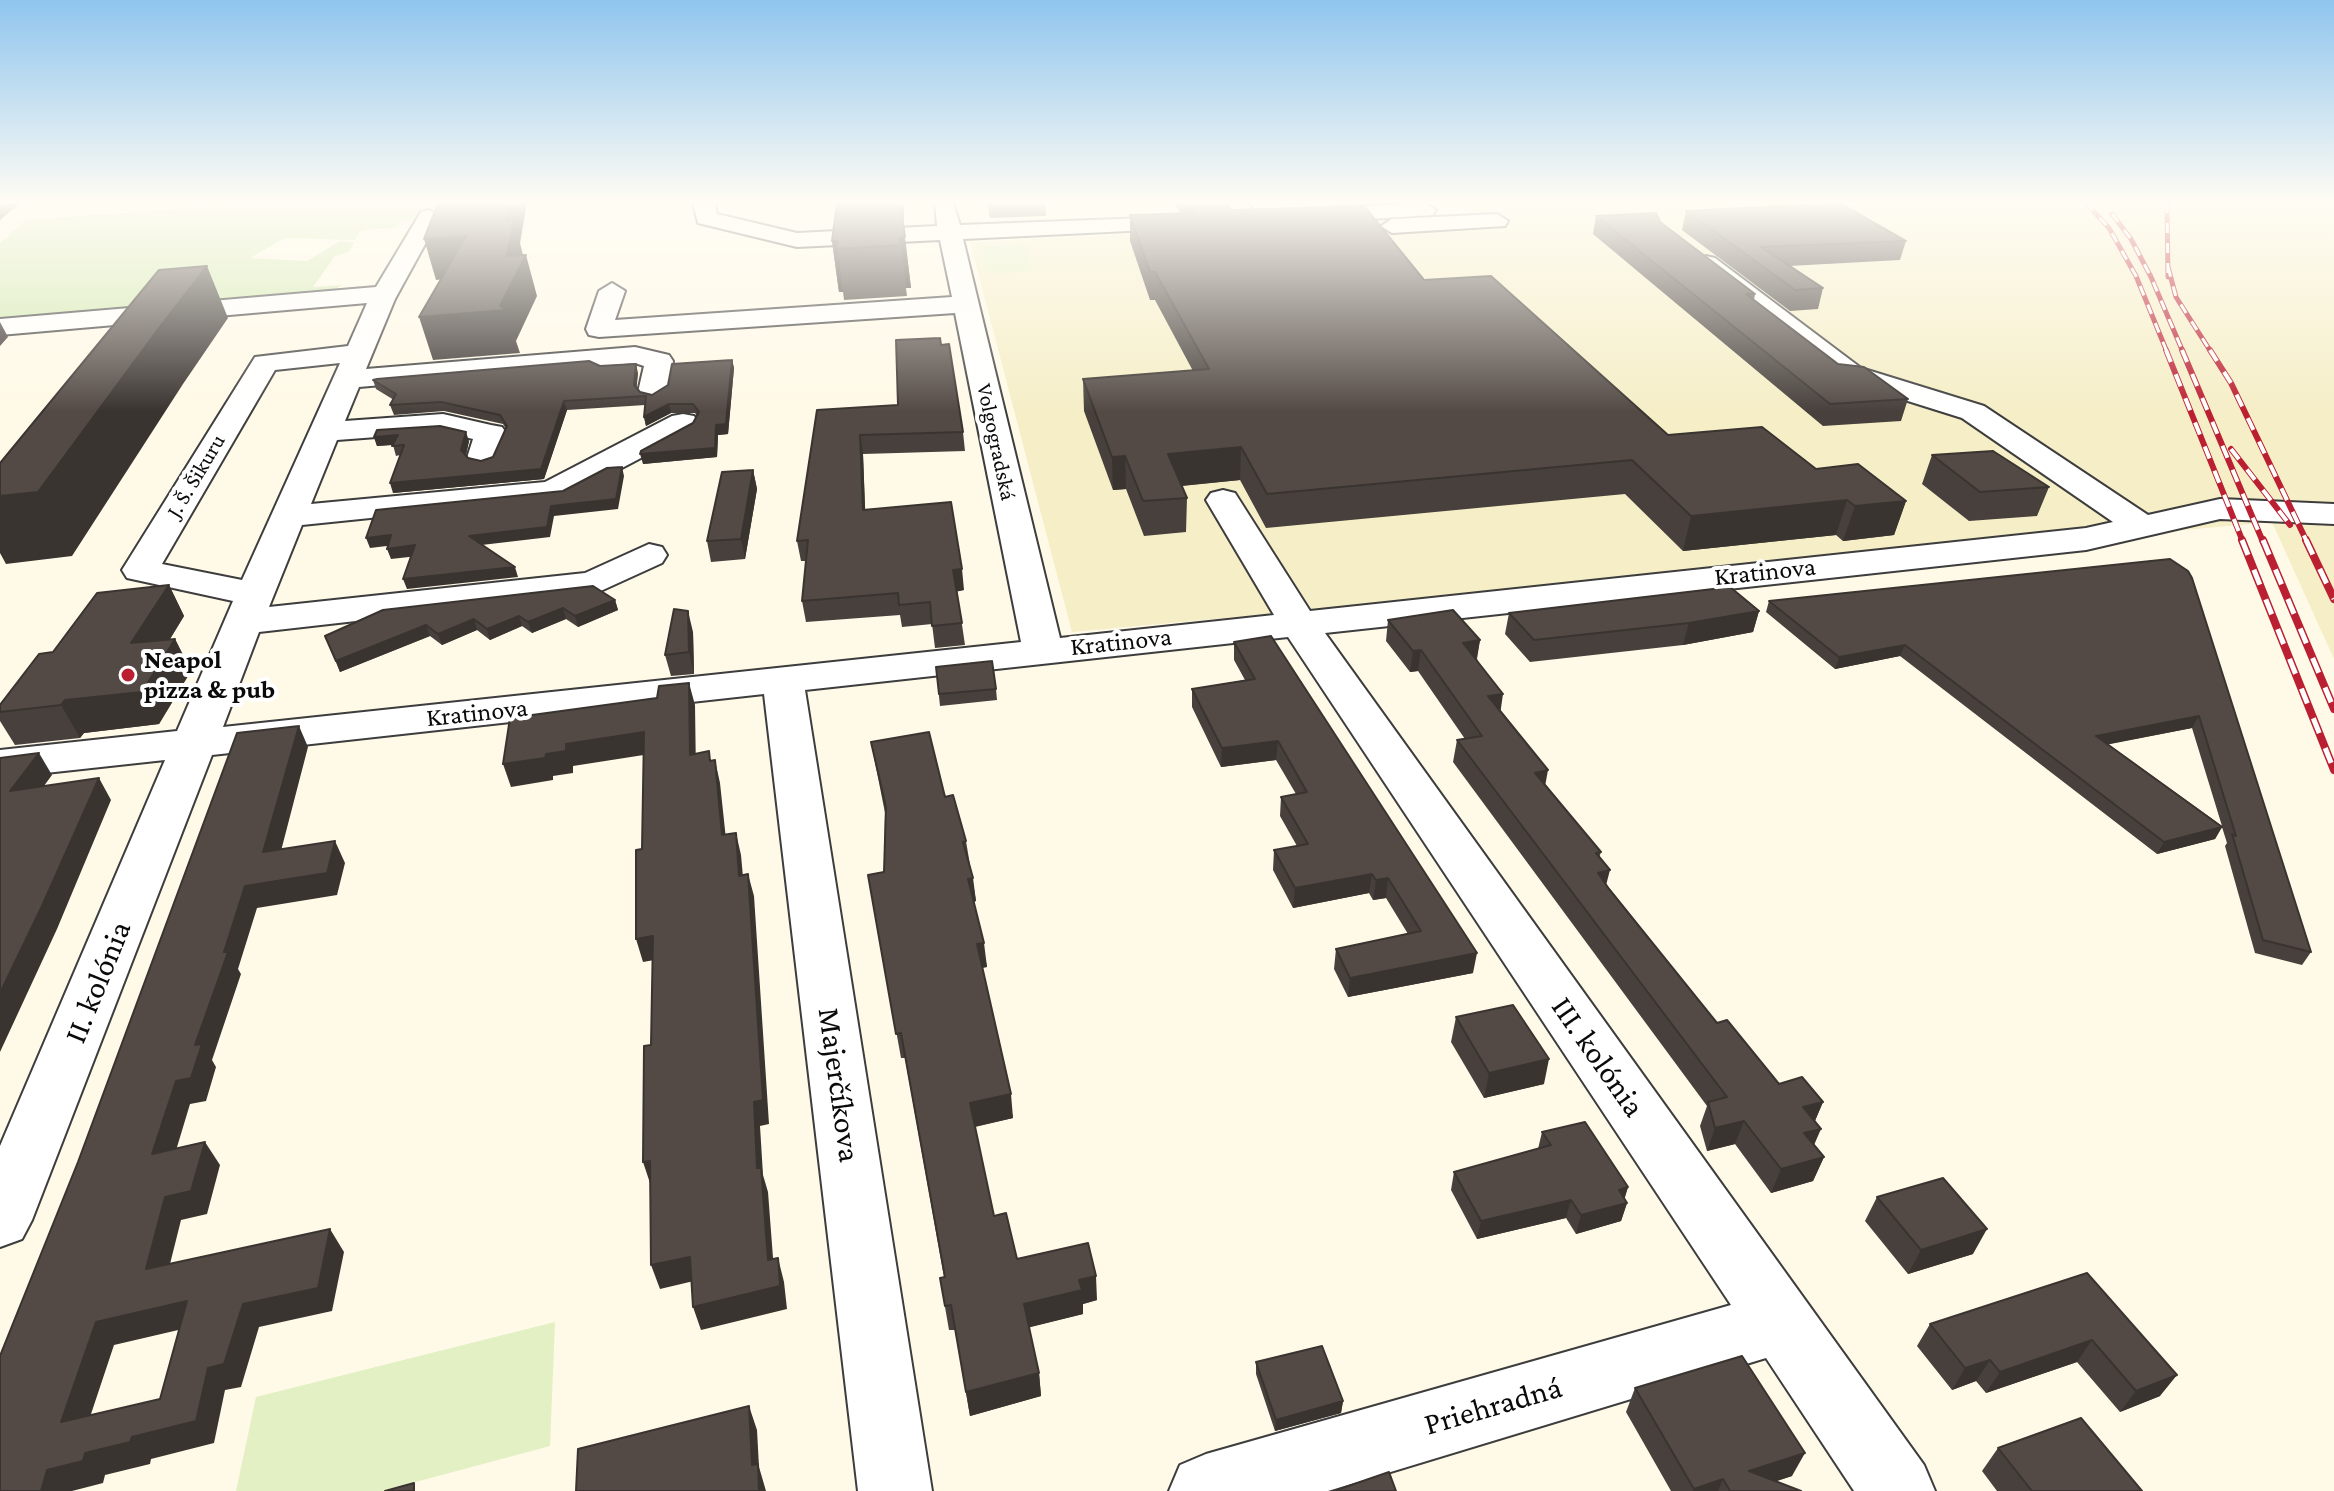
<!DOCTYPE html>
<html>
<head>
<meta charset="utf-8">
<style>
  body { margin:0 }
  canvas { display:block; background:#fff9e7 }
</style>
</head>
<body>
<canvas width="2334" height="1491"></canvas>
<script>
const g = document.querySelector('canvas').getContext('2d');
g.lineJoin = 'round';
function fill(path, color) { g.fillStyle = color; g.fill(path, 'evenodd'); }
const poly = rows => new Path2D(rows.map(r => 'M' + r).join(''));
function stroke(path, color, width, dash) { g.strokeStyle = color; g.lineWidth = width; g.lineCap = dash ? 'butt' : 'round'; g.setLineDash(dash || []); g.stroke(path); }
function label(font, color, halo, rows, align = 'center') {
  g.font = font + ' "Crimson Pro",serif'; g.lineWidth = 8; g.setLineDash([]); g.textBaseline = 'middle'; g.strokeStyle = halo; g.fillStyle = color; for (const [text, x, y, turn = 0] of rows) {
    g.save(); g.translate(x, y); g.rotate((+turn || 0) * Math.PI / 180); g.textAlign = isNaN(turn) ? turn : align; if (halo) g.strokeText(text, 0, 0); g.fillText(text, 0, 0); g.restore();
  }
}
const farmland = poly([
  [1458,203,2334,203,2334,659,2272,522,1072,632,970,242,1475,218]
]);
const green = poly([
  [260,203,435,203,429,217,401,221,395,228,361,230,355,240,285,238,250,258,307,261,340,241,354,242,349,252,335,256,313,287,342,285,327,294,0,321,0,243,26,220]
]);
const pitch = poly([
  [1025,244,1032,271,986,274,981,246],
  [555,1322,550,1446,382,1491,236,1491,256,1397]
]);
const minor = poly([
  [693,203,715,203,717,214,797,233,937,226,935,203,953,203,960,225,1198,216,1201,221,1190,228,963,239,1060,638,1274,615,1206,500,1211,493,1223,490,1235,493,1310,611,2086,528,2113,522,1962,418,1841,380,1697,268,1694,263,1706,256,1715,258,1861,368,1984,406,2148,515,2220,499,2334,504,2334,524,2220,519,2086,550,1325,633,1924,1465,1935,1491,1854,1491,1766,1358,1328,1491,1169,1491,1180,1465,1206,1454,1731,1305,1288,637,805,690,932,1491,858,1491,764,694,212,755,32,1220,22,1239,0,1247,0,1146,165,760,0,778,0,750,177,731,233,601,127,578,122,570,255,357,348,346,367,303,0,335,0,319,376,287,421,212,429,210,440,217,395,299,366,369,635,347,669,355,673,361,668,392,663,398,653,401,643,398,638,392,644,366,635,363,359,387,345,421,443,414,491,425,502,427,507,434,499,458,494,465,483,468,472,465,467,458,473,439,443,432,337,440,311,504,545,482,672,416,683,414,694,416,698,423,694,430,565,498,302,525,269,607,585,573,649,544,662,547,667,555,662,563,594,594,259,632,223,727,1021,642,955,313,599,337,589,335,586,329,599,291,612,283,625,291,615,320,952,297,940,240,797,247,698,223,693,203],
  [340,363,242,580,162,564,275,370,340,363],
  [1226,203,1248,203,1258,219,1247,226,1239,224,1226,203],
  [1425,203,1436,210,1433,215,1310,223,1299,216,1310,209,1425,203],
  [1497,214,1508,221,1505,226,1392,233,1381,226,1392,219,1497,214]
]);
const railFar2 = poly([
  [2086,203,2109,228,2136,276,2167,352],
  [2167,203,2168,277],
  [2112,214,2131,239,2151,277,2183,352],
  [2168,267,2176,297,2211,352]
]);
const railFar1 = poly([
  [2166,350,2243,542],
  [2182,350,2263,542],
  [2210,350,2231,383,2307,542],
  [2231,449,2290,525]
]);
const rail = poly([
  [2242,540,2334,770],
  [2263,540,2334,709],
  [2306,540,2334,599]
]);
const wall = poly([
  [837,203,904,203,903,225,911,288,906,288,907,296,844,300,843,292,839,292,832,241],
  [987,203,1045,203,1046,216,990,218],
  [1175,203,1215,203,1215,205,1231,210,1424,280,1668,435,1816,469,1906,501,1894,535,1843,541,1836,535,1683,551,1625,494,1266,528,1240,480,1182,486,1187,498,1186,532,1144,536,1126,489,1113,490,1084,411,1083,379,1193,371,1155,300,1150,300,1130,241,1130,215,1180,213],
  [1686,211,1906,241,1900,260,1789,266,1823,288,1818,309,1790,311,1682,230],
  [1596,216,1660,222,1755,294,1754,300,1838,364,1908,399,1901,421,1823,426,1593,234],
  [941,345,963,432,965,451,863,454,865,510,964,590,957,591,965,645,935,648,932,624,902,627,900,615,806,622,802,601,806,561,801,561,797,541,817,410,898,405],
  [732,360,734,368,728,434,718,435,717,457,643,464,693,423,697,416,695,413,671,413,646,426,644,417,645,405,567,410,544,479,393,493,400,455,396,456,393,445,377,446,374,437,469,441,466,455,468,458,481,461,493,457,506,429,503,424,444,411,394,415,390,405,394,400,376,389,373,380,600,366,638,373,636,388,640,392,652,395],
  [1932,455,2049,487,2037,516,1969,521,1922,484],
  [753,470,757,489,745,559,711,562,707,541],
  [2170,559,2311,952,2302,965,2255,953,2225,846,2227,843,2222,827,2215,839,2157,854,1900,656,1835,669,1766,612,1769,601],
  [2192,728,2222,826,2108,744],
  [169,585,184,616,170,639,175,639,191,671,159,724,84,733,80,738,15,745,0,721,0,705,53,652],
  [615,600,618,610,578,627,566,619,532,633,522,626,490,640,477,630,442,645,430,636,340,672,325,636],
  [1759,611,1753,632,1683,645,1530,662,1505,634,1509,613],
  [1388,620,1480,640,1477,659,1500,712,1545,785,1601,852,1599,858,1606,884,1717,1023,1779,1084,1823,1102,1815,1121,1814,1146,1824,1157,1813,1181,1771,1193,1735,1144,1707,1151,1700,1126,1707,1106,1453,762,1457,740,1465,739,1418,671,1410,672,1386,641],
  [693,632,694,674,671,676,665,655],
  [1234,642,1473,973,1348,997,1334,969,1336,949,1408,934,1386,898,1373,900,1369,893,1293,908,1273,870,1274,850,1297,846,1280,816,1281,797,1296,794,1276,760,1221,767,1192,707,1192,689,1245,680,1234,660],
  [936,667,996,689,997,700,940,706],
  [871,742,945,797,966,841,976,901,974,902,987,967,982,968,1013,1118,975,1127,994,1216,1017,1259,1097,1300,1083,1304,1083,1314,1029,1327,1039,1373,1041,1396,970,1416,955,1330,949,1330,940,1278,944,1277,905,1058,901,1058,868,875,884,872,885,813],
  [1456,1017,1544,1084,1484,1098,1451,1042],
  [1542,1132,1628,1187,1624,1199,1627,1203,1621,1221,1576,1234,1566,1218,1477,1239,1451,1190,1454,1172,1538,1149],
  [1877,1197,1973,1254,1908,1274,1865,1221],
  [2087,1273,2160,1396,2120,1412,2077,1362,1986,1393,1976,1381,1952,1390,1917,1346,1930,1324],
  [1256,1362,1343,1401,1341,1413,1275,1431,1256,1374],
  [1635,1388,1792,1476,1776,1481,1801,1491,1671,1491,1626,1412],
  [1998,1448,2142,1491,1997,1491,1982,1471]
]);
const shadedWall = poly([
  [0,203,20,203,0,220],
  [510,203,527,203,520,243,524,259,526,255,537,296,516,341,520,353,433,360,419,317,500,306,507,256,506,221],
  [902,203,904,203,904,225],
  [466,236,477,276,436,280,424,239],
  [905,237,911,288,906,288,900,238],
  [832,241,837,241,843,292,839,292],
  [207,266,228,318,183,384,72,556,6,564,0,553,0,496,159,328],
  [0,322,8,337,0,346],
  [732,360,734,368,728,434,718,435,717,457,643,464,640,454,716,425],
  [636,364,638,373,636,394,634,385],
  [564,401,567,410,544,479,393,493,390,483,541,469],
  [669,404,671,413,646,426,644,417],
  [466,432,469,441,465,460,461,450],
  [398,435,402,444,377,446,374,437],
  [860,435,863,454,866,531,863,510],
  [1241,447,1240,480,1168,487,1168,454],
  [1125,456,1126,489,1113,490,1112,457],
  [622,467,624,476,618,509,554,516,550,537,473,546,469,536],
  [753,470,757,489,745,559,741,539],
  [1847,500,1836,535,1683,551,1691,516],
  [1906,501,1894,535,1843,541,1855,506],
  [391,535,395,545,370,548,366,538],
  [415,545,418,556,391,559,387,549],
  [515,567,518,577,407,589,403,579],
  [962,569,964,590,955,592,953,570],
  [169,585,184,616,148,675,131,643],
  [615,600,618,610,578,627,575,616],
  [563,608,566,619,532,633,528,622],
  [688,611,693,632,694,674,689,652],
  [1759,611,1753,632,1683,645,1689,623],
  [519,616,522,626,490,640,487,629],
  [474,619,477,630,442,645,438,634],
  [426,625,430,636,340,672,336,661],
  [175,639,191,671,159,724,84,733,80,738,61,705,65,700],
  [1480,640,1476,661,1463,643],
  [1905,645,1900,656,1835,669,1839,657],
  [1421,650,1418,671,1410,672,1413,651],
  [689,683,695,705,696,777,690,755],
  [1503,694,1500,715,1488,696],
  [2199,716,2192,728,2090,748,2096,736],
  [299,726,308,747,275,874,263,852],
  [644,732,650,754,573,766,573,773,553,776,553,780,511,787,503,764,546,754,566,744],
  [1278,741,1276,760,1221,767,1222,748],
  [39,753,52,775,24,813,10,791],
  [715,760,720,783,728,858,722,835],
  [1548,770,1544,792,1535,773],
  [99,778,111,800,57,929,0,1052,0,993],
  [2222,827,2215,839,2157,854,2164,842],
  [736,833,741,855,745,899,739,876],
  [335,841,345,863,337,895,257,908,238,969,241,974,212,1060,216,1067,206,1101,190,1104,168,1177,152,1154,176,1081,195,1045,245,886],
  [1610,870,1604,893,1598,873],
  [748,874,754,896,769,1124,760,1126,763,1175,768,1192,775,1284,768,1260,757,1168,754,1102],
  [1372,874,1369,893,1293,908,1295,888],
  [973,878,976,901,971,902,968,879],
  [1388,878,1386,898,1373,900,1376,880],
  [653,936,660,959,643,962,636,939],
  [984,943,987,967,979,968,977,944],
  [1477,953,1473,973,1348,997,1350,978],
  [1549,1059,1544,1084,1484,1098,1489,1073],
  [1011,1094,1013,1118,973,1127,970,1103],
  [1823,1102,1813,1125,1803,1107],
  [1744,1121,1735,1144,1707,1151,1715,1128],
  [1821,1129,1811,1152,1804,1133],
  [205,1142,220,1165,207,1214,181,1220,163,1292,146,1269,165,1197],
  [1824,1157,1813,1181,1771,1193,1781,1169],
  [650,1161,651,1186,643,1162],
  [1628,1187,1623,1204,1627,1203,1621,1221,1576,1234,1581,1215,1619,1190],
  [1571,1200,1566,1218,1477,1239,1481,1221],
  [330,1229,344,1252,332,1311,259,1327,241,1387,225,1390,214,1443,151,1459,150,1464,105,1475,103,1483,72,1491,41,1491,47,1470,85,1453,132,1437,208,1368,243,1304],
  [1987,1229,1973,1254,1908,1274,1921,1250],
  [690,1257,698,1280,660,1289,651,1265],
  [778,1258,784,1282,787,1309,701,1330,693,1307],
  [1096,1276,1097,1300,1083,1304,1083,1314,1027,1328,1024,1304,1079,1280],
  [187,1301,204,1324,114,1345,81,1444,61,1422,96,1322],
  [2092,1340,2077,1362,1986,1393,2000,1372],
  [1990,1360,1976,1381,1952,1390,1965,1368],
  [1039,1373,1041,1396,970,1416,966,1392],
  [2177,1375,2160,1396,2120,1412,2136,1391],
  [1343,1401,1341,1413,1275,1431,1276,1420],
  [749,1406,757,1430,759,1467,766,1491,759,1491,752,1465],
  [1805,1453,1792,1476,1747,1491,1749,1471],
  [1723,1479,1718,1491,1693,1491,1694,1489]
]);
const building = poly([
  [438,203,510,203,506,221,514,220,507,256,526,255,500,306,507,310,419,317,466,236,424,239,438,203],
  [837,203,900,203,905,237,900,238,901,245,837,249,837,241,832,241,837,203],
  [1840,203,1906,241,1761,247,1823,288,1795,290,1686,211,1840,203],
  [1227,204,1231,210,1364,206,1424,280,1491,276,1668,435,1762,427,1816,469,1858,464,1906,501,1855,506,1847,500,1691,516,1632,460,1267,494,1241,447,1168,454,1187,498,1143,501,1125,456,1112,457,1083,379,1209,369,1155,272,1150,272,1130,215,1194,213,1190,206,1227,204],
  [1656,213,1660,222,1755,294,1746,294,1838,364,1864,367,1908,399,1830,404,1596,216,1656,213],
  [207,266,159,328,38,492,0,496,0,463,159,270,207,266],
  [940,338,941,345,949,344,963,432,860,435,863,510,951,502,962,569,953,570,962,623,932,626,930,602,899,605,898,593,802,601,808,540,797,541,817,410,898,405,896,340,940,338],
  [732,360,726,424,716,425,715,448,640,454,641,451,693,423,699,412,693,404,669,404,644,417,646,396,564,401,541,469,390,483,404,445,392,446,398,435,374,437,377,430,440,426,466,432,461,450,468,458,481,461,493,457,507,426,500,415,441,402,390,405,396,394,373,380,377,379,589,361,600,366,636,364,634,385,640,392,652,395,668,385,672,364,732,360],
  [1993,451,2049,487,1980,492,1932,455,1993,451],
  [622,467,616,499,551,506,547,527,469,536,515,567,403,579,415,545,387,549,391,535,366,538,376,510,563,491,607,468,622,467],
  [753,470,741,539,707,541,722,472,753,470],
  [2170,559,2188,571,2192,578,2311,952,2263,940,2232,834,2236,836,2199,716,2096,736,2222,827,2164,842,1905,645,1839,657,1769,601,2170,559],
  [169,585,131,643,175,639,142,692,65,700,61,705,0,712,0,705,39,654,53,652,97,593,169,585],
  [593,586,615,600,575,616,563,608,528,622,519,616,487,629,474,619,438,634,426,625,336,661,325,636,383,610,593,586],
  [1730,587,1759,611,1689,623,1534,640,1509,613,1730,587],
  [674,609,688,611,689,652,665,655,674,609],
  [1453,610,1480,640,1463,643,1503,694,1488,696,1548,770,1535,773,1601,852,1596,853,1610,870,1598,873,1609,889,1717,1023,1727,1020,1779,1084,1802,1077,1823,1102,1803,1107,1821,1129,1804,1133,1824,1157,1781,1169,1744,1121,1715,1128,1708,1102,1727,1097,1457,740,1482,736,1421,650,1413,651,1388,620,1453,610],
  [1271,636,1477,953,1350,978,1336,949,1421,931,1388,878,1376,880,1372,874,1295,888,1274,850,1308,844,1281,797,1307,792,1278,741,1222,748,1192,689,1255,679,1234,642,1271,636],
  [992,661,996,689,939,694,936,667,992,661],
  [689,683,690,755,709,751,710,761,715,760,722,835,736,833,739,876,748,874,763,1100,754,1102,757,1168,761,1168,768,1260,778,1258,780,1286,693,1307,690,1257,651,1265,650,1161,643,1162,644,1046,651,1045,653,936,636,939,636,850,642,849,644,732,566,744,566,751,546,754,545,758,503,764,510,718,657,698,659,686,689,683],
  [299,726,263,852,335,841,327,873,245,886,224,952,228,952,195,1045,202,1044,191,1078,176,1081,152,1154,205,1142,191,1191,165,1197,146,1269,330,1229,318,1288,243,1304,224,1364,208,1368,196,1421,132,1437,130,1442,85,1453,83,1461,47,1470,41,1491,0,1491,0,1356,78,1162,237,733,299,726],
  [187,1301,160,1399,61,1422,96,1322,187,1301],
  [929,732,945,797,953,795,966,841,963,842,973,878,968,879,984,943,977,944,1011,1094,970,1103,994,1216,1006,1213,1017,1259,1088,1243,1096,1276,1079,1280,1082,1290,1024,1304,1039,1373,966,1392,951,1305,945,1306,940,1278,945,1277,901,1033,896,1034,868,875,884,872,886,807,871,742,929,732],
  [39,753,10,791,99,778,42,906,0,993,0,758,39,753],
  [1513,1005,1549,1059,1489,1073,1456,1017,1513,1005],
  [1585,1122,1628,1187,1619,1190,1627,1203,1581,1215,1571,1200,1481,1221,1454,1172,1551,1145,1542,1132,1585,1122],
  [1943,1178,1987,1229,1921,1250,1877,1197,1943,1178],
  [2087,1273,2177,1375,2136,1391,2092,1340,2000,1372,1990,1360,1965,1368,1930,1324,2087,1273],
  [1322,1346,1343,1401,1276,1420,1256,1362,1322,1346],
  [1742,1356,1805,1453,1749,1471,1801,1491,1730,1491,1723,1479,1694,1489,1635,1388,1742,1356],
  [749,1406,752,1465,758,1464,759,1491,576,1491,578,1449,749,1406],
  [2081,1418,2142,1491,2032,1491,1998,1448,2081,1418],
  [1389,1472,1396,1491,1334,1491,1389,1472],
  [414,1483,414,1491,385,1491,414,1483]
]);
const markers = [
  [128,675,8,"#bb2032"]
];
const farStreetnames = [
  ["Volgogradská",996,442,78],
  ["J. Š. Šikuru",196,476,-59]
];
const streetNames = [
  ["Kratinova",1765,572,-6],
  ["Kratinova",1121,642,-6],
  ["Kratinova",477,713,-6]
];
const poiNames = [
  ["Neapol",144,660],
  ["pizza & pub",144,690]
];
const nearStreetnames = [
  ["II. kolónia",98,982,-68],
  ["III. kolónia",1598,1057,55],
  ["Majerčíkova",839,1085,82],
  ["Priehradná",1493,1406,-16]
];
fill(farmland, '#f5eec7');
fill(green, '#d2e9b1');
fill(pitch, '#e3f0c3');
stroke(minor, '#3d3d3d', 4);
fill(minor, '#fff');
stroke(railFar2, '#bb2032', 5);
stroke(railFar1, '#bb2032', 6);
stroke(rail, '#bb2032', 8);
stroke(railFar2, '#fff', 3, [10]);
stroke(railFar1, '#fff', 4, [13]);
stroke(rail, '#fff', 5, [16]);
fill(wall, '#47403c');
fill(shadedWall, '#3a3431');
fill(building, '#534a46');
stroke(building, '#3a3431', 2);
const sky = g.createLinearGradient(0, 0, 0, 412);
sky.addColorStop(0, '#8fc5ee');
sky.addColorStop(0.49, '#fffcf4');
sky.addColorStop(1, '#fffcf400');
g.fillStyle = sky;
g.fillRect(0, 0, 2334, 412);
for (const [x, y, r, color] of markers) { const dot = new Path2D(); dot.arc(x, y, r, 0, 2 * Math.PI); g.fillStyle = color; g.fill(dot); stroke(dot, '#fff', 3); }
label('22px', '#0a0a0a', '#fff', farStreetnames);
label('26px', '#0a0a0a', '#fff', streetNames);
label('bold 26px', '#0a0a0a', '#fff', poiNames, 'left');
label('32px', '#0a0a0a', '#fff', nearStreetnames);
</script>
</body>
</html>
